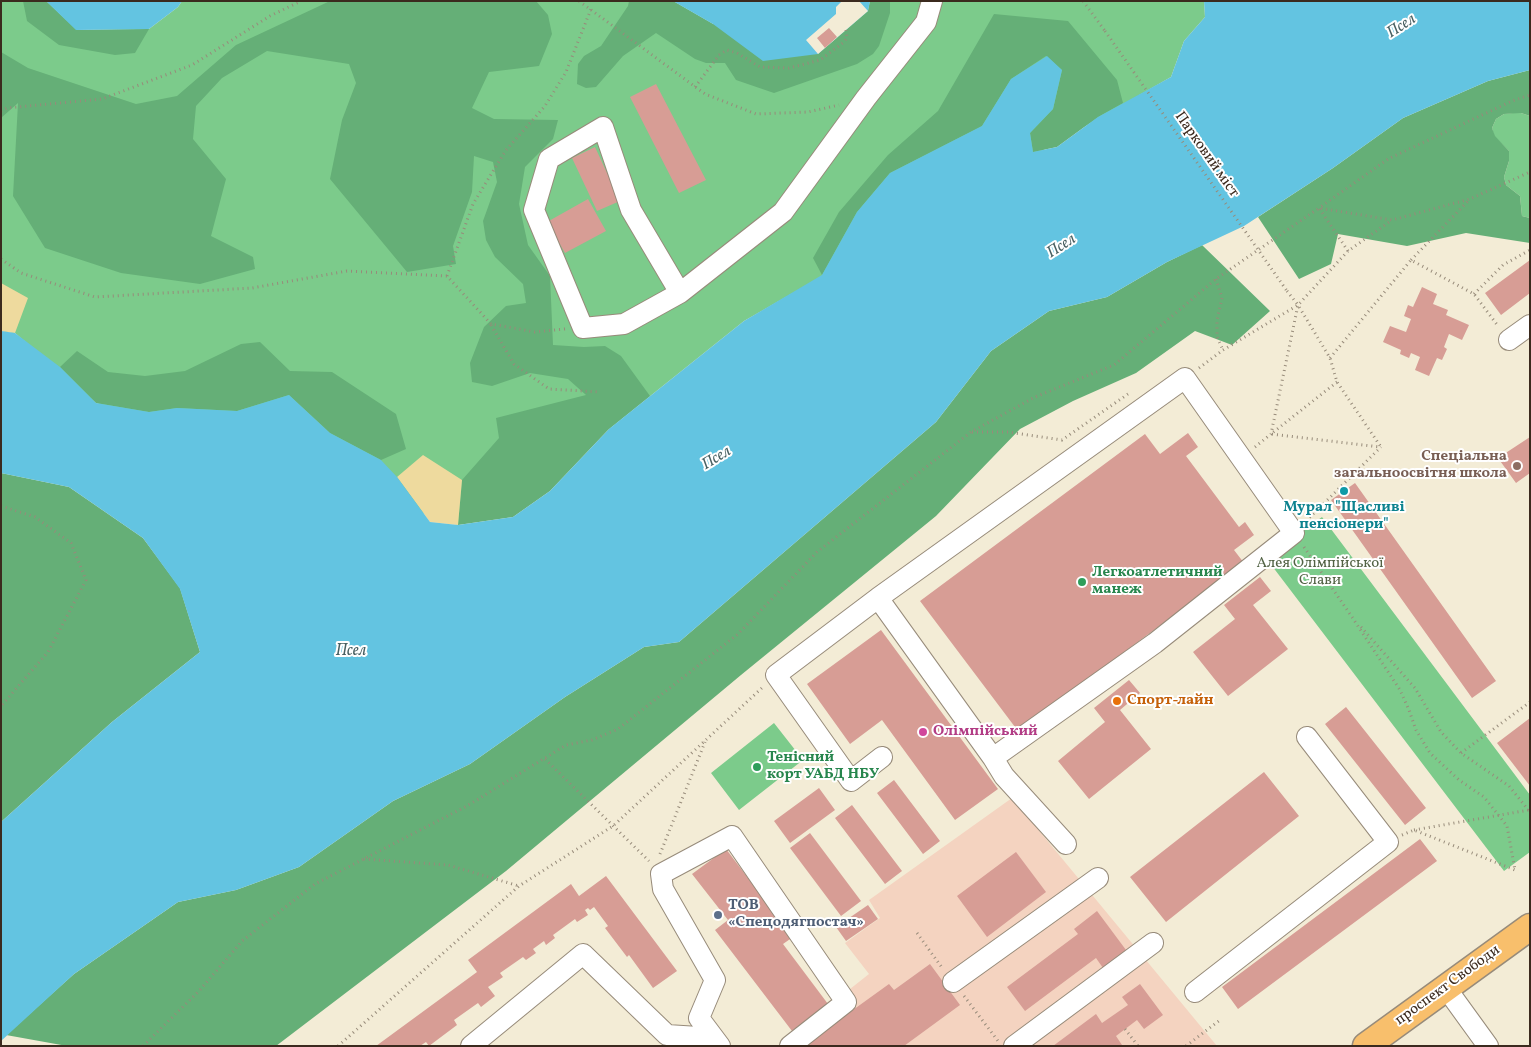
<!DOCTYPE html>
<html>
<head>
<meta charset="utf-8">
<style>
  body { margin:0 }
  #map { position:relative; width:1531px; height:1047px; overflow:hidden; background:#f3ecd6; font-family:Vollkorn,serif }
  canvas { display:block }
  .frame { position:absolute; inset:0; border:2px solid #3b2a1e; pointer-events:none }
</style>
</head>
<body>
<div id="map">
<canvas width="1531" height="1047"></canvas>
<div class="frame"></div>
</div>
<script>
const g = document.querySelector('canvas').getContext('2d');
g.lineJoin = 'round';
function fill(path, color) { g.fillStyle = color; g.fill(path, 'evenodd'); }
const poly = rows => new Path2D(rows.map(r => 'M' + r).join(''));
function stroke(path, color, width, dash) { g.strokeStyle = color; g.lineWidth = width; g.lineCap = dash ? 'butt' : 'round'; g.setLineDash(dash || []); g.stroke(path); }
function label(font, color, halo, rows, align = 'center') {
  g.font = font + ' Vollkorn,serif'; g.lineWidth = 4; g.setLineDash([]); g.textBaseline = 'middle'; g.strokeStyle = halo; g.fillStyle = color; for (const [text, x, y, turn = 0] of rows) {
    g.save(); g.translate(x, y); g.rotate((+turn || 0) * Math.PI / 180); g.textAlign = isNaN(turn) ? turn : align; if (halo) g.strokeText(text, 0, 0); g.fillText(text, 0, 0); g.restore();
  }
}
const built = poly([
  [1012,798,1217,1046,778,1046,869,974,845,943,880,918,869,900]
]);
const green = poly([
  [1,1,46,1,77,30,149,29,178,7,182,1,673,1,713,24,868,11,870,1,1204,1,1205,17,1184,41,1171,77,744,321,609,429,458,525,96,403,15,333,1,331],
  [1513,113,1521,113,1530,116,1530,218,1522,216,1520,196,1506,185,1504,177,1509,161,1509,151,1494,136,1492,128,1496,119,1504,114],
  [1322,517,1530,795,1530,852,1504,871,1266,558],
  [774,723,803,760,739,810,711,773]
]);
const forest = poly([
  [23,1,46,1,77,30,149,29,135,53,115,55,59,45,27,21],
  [330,1,536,1,548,15,552,34,539,66,489,72,472,108,494,119,558,120,553,139,525,167,519,204,528,245,550,276,553,345,584,347,605,346,621,356,650,396,609,429,550,491,513,517,458,525,462,480,499,438,496,418,586,395,568,379,530,373,492,386,472,382,470,363,484,327,506,306,526,303,523,284,495,257,486,240,483,221,497,182,493,162,474,156,472,192,453,246,456,264,407,272,330,179,342,120,356,83,349,64,267,51,222,78,196,106,193,139,226,179,211,236,253,257,255,269,200,284,121,273,45,248,13,196,18,103,1,118,1,52,28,68,136,104,177,96,236,45],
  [629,1,673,1,713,24,825,48,868,11,870,1,890,1,890,13,879,46,873,54,857,64,774,93,736,80,725,63,706,63,695,59,656,33,623,56,596,87,586,88,577,84,578,64,584,56,601,46,628,6],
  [994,14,1068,21,1117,80,1123,103,1098,117,1057,147,1033,152,1030,133,1053,109,1062,70,1046,56,1011,79,982,126,890,173,857,212,822,275,813,258,839,212,888,155,938,111],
  [1530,70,1530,116,1521,113,1504,114,1496,119,1492,128,1495,136,1509,151,1509,161,1504,177,1506,185,1520,196,1522,216,1530,218,1530,243,1466,233,1407,246,1338,234,1331,264,1299,279,1258,217,1333,168,1403,118,1488,81],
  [1202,245,1270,311,1232,345,1195,331,1136,373,1073,401,1020,429,936,516,741,675,506,871,276,1046,67,1046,6,1035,74,974,178,902,236,890,299,867,393,801,470,764,565,697,644,647,679,642,936,422,991,351,1049,311,1107,297,1167,262],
  [260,342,290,371,332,372,396,414,406,449,381,460,330,433,289,395,237,411,177,408,149,412,96,403,60,367,77,351,108,372,145,376,185,371,241,344],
  [1,473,69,487,143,538,180,588,200,652,112,722,1,822]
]);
const sand = poly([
  [1,283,28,298,15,333,1,331],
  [423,455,462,480,458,525,430,522,397,477]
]);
const water = poly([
  [46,1,182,1,178,7,149,29,76,30],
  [673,1,870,1,868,11,818,54,763,61,713,24],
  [1204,1,1530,1,1530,70,1488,81,1403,118,1333,168,1244,226,1167,262,1107,297,1049,311,991,351,936,422,679,642,644,647,565,697,470,764,393,801,299,867,236,890,178,902,74,974,1,1041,1,822,112,722,200,652,180,589,143,538,69,487,1,473,1,331,15,333,60,367,96,403,149,412,177,408,237,411,289,395,330,433,381,460,397,477,430,522,458,525,513,517,550,491,609,429,744,321,822,275,857,212,890,173,982,126,1011,79,1047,56,1062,70,1053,109,1030,133,1033,152,1057,147,1098,117,1171,77,1184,41,1205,17]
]);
const pier = poly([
  [842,1,859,1,868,11,818,54,806,40,836,14,836,7]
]);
const building = poly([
  [829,28,837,37,825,48,817,38],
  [656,84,706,180,679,193,630,97],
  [595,147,620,201,597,211,572,158],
  [588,199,606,231,565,253,547,222],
  [1530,260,1530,293,1501,315,1485,293],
  [1422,287,1437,294,1433,304,1448,310,1446,315,1469,325,1462,340,1449,334,1444,347,1447,349,1442,360,1437,358,1429,376,1415,370,1420,357,1411,353,1409,358,1400,354,1401,350,1383,342,1390,326,1406,332,1411,319,1404,316,1408,305,1413,307],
  [1188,433,1198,447,1186,456,1239,527,1245,522,1254,535,1234,550,1244,563,1018,731,920,601,1145,434,1160,454],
  [1530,437,1530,473,1516,483,1498,458],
  [1355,483,1496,681,1472,698,1331,500],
  [1260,577,1271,591,1253,605,1288,649,1228,696,1193,652,1235,619,1224,605],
  [881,630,998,789,955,820,882,720,850,744,807,684],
  [1129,680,1140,693,1120,710,1151,749,1089,799,1058,761,1105,722,1094,708],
  [1346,707,1426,808,1405,825,1325,724],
  [1530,718,1530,786,1497,743],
  [1264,772,1299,816,1166,922,1130,877],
  [894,780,940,841,923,854,877,793],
  [819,788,835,810,790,843,774,821],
  [852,805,902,871,885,884,835,818],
  [810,833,861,901,841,916,790,848],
  [1420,839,1437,861,1238,1009,1222,987],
  [726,849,793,937,783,944,828,1004,792,1031,715,930,728,920,692,874],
  [1016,852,1046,892,987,937,957,896],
  [606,876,677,971,653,988,629,955,627,957,605,928,608,926,594,907,590,910,588,908,585,910,588,915,577,922,575,919,553,935,555,938,546,945,544,941,533,949,536,953,526,960,523,957,500,973,503,977,488,987,495,996,481,1007,478,1003,454,1020,457,1025,429,1046,426,1042,420,1046,376,1046,477,972,468,960,571,884,579,896],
  [868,905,878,919,846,941,836,927],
  [1097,911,1126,950,1103,968,1096,958,1025,1011,1007,987,1078,934,1074,929],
  [930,964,960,1005,904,1046,803,1046,889,984,894,990],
  [1140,984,1163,1015,1144,1029,1137,1020,1116,1036,1122,1045,1121,1046,1053,1046,1096,1014,1102,1023,1128,1005,1122,997]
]);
const path = poly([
  [579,1,705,94,756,114,808,112,839,105],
  [1083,1,1105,31],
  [695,87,719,55,727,50,737,53,760,67,789,68,820,60,844,42,847,37,846,30],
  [1,111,7,108,102,99,192,65,270,16,301,1],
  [1348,251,1319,208,1388,159,1512,101,1530,95],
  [1,259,21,273,95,297,252,288,347,271,447,276],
  [1411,260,1470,199],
  [1216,279,1222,298,1217,320,1217,337,1223,350],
  [1287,291,1298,305],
  [1474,294,1503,265,1530,250],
  [491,325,514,364,549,389,600,392],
  [565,329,535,332,491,324,447,276,473,204,506,150,545,106,566,72,591,9],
  [1330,358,1411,260,1474,294,1498,326],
  [1199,368,1223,350,1298,305,1348,251,1392,220],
  [1337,382,1271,434,1380,447],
  [972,432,1008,432,1062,440,1128,394],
  [1255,447,1271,434,1298,305,1330,358,1337,382,1381,447],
  [1,506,35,517,71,543,86,580,48,652,1,706],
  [1306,521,1381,447],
  [1304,547,1352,617,1400,690,1409,710,1416,730,1430,753,1459,780,1484,797,1507,826,1515,870],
  [1361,627,1415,688,1441,732,1461,753,1509,786,1530,812],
  [1461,753,1530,702],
  [545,759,649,861],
  [1414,830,1529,810],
  [1402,835,1414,830,1515,870],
  [660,854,705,742],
  [364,859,448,865,519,886],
  [917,933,943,969],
  [964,996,998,1041],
  [1125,1029,1138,1046],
  [143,1046,199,991,242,941,315,884,467,806,566,745,592,740,618,729,738,634,817,552,971,432,1035,397,1114,365,1216,279,1319,208,1392,220,1470,199,1530,172],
  [338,1046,519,886,613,826,764,686],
  [1186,1046,1220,1020]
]);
const minor = poly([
  [680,293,631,210,603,127,549,159,534,210,583,328,624,324,680,293,783,212,866,98,926,22,932,1],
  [1509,340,1530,325],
  [1185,378,1294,533,1155,643,993,758,878,598,1185,378],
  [878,598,776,675,851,781,882,757],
  [993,758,1004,776,1066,844],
  [953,982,1098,878],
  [1446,988,1488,1046],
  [1195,992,1388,842,1307,737],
  [471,1046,583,954,667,1035,714,1038],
  [720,1046,699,1018,715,980,663,889,661,874,732,836,846,1002,790,1046],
  [1014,1046,1153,943]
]);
const major = poly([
  [1366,1046,1530,927]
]);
const pathBridge = poly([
  [1105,31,1287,291]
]);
const markers = [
  [1517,466,5,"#8d6e63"],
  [1344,491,5,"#0f9aa8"],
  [1082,582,5,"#2e9e5b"],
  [1117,701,5,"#e8710a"],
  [923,732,5,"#d1479c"],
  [757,767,5,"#2e9e5b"],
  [718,915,5,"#5c6f8a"]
];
const streetNames = [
  ["Парковий міст",1206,155,55],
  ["проспект Свободи",1448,986,-36]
];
const educationNames = [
  ["Спеціальна",1507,457],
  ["загальноосвітня школа",1507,474]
];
const cultureNames = [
  ["Мурал \"Щасливі",1344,508],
  ["пенсіонери\"",1344,525]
];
const parkNames = [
  ["Алея Олімпійської",1320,564],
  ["Слави",1320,581]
];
const leisureNames = [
  ["Легкоатлетичний",1092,573],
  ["манеж",1092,590],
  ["Тенісний",767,758],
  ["корт УАБД НБУ",767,775]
];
const foodNames = [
  ["Спорт-лайн",1127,701]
];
const hotelNames = [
  ["Олімпійський",933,732]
];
const serviceNames = [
  ["ТОВ",728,906],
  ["«Спецодягпостач»",728,923]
];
const waterNames = [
  ["Псел",1402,27,-33],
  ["Псел",1062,247,-33],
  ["Псел",717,459,-31],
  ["Псел",351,652]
];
fill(built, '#f4d3c0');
fill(green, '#7ccb8b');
fill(forest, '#65af77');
fill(sand, '#eeda9e');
fill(water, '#63c4e1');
fill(pier, '#f3ecd6');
fill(building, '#d79d95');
stroke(minor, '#978b7a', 22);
stroke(major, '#978b7a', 29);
stroke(path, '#978b7a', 3, [1, 4]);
stroke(minor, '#fff', 20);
stroke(major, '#f8bf6c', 26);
stroke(pathBridge, '#978b7a', 3, [1, 4]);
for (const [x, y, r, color] of markers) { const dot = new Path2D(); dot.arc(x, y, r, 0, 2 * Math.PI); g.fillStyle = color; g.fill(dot); stroke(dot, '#fff', 2); }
label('15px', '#3b2a1e', '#fff', streetNames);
label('bold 15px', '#785e54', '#fff', educationNames, 'right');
label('bold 15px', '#0d838f', '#fff', cultureNames);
label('15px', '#526244', '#fff', parkNames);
label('bold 15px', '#27864d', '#fff', leisureNames, 'left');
label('bold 15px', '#c56008', '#fff', foodNames, 'left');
label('bold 15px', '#b23c85', '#fff', hotelNames, 'left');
label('bold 15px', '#4e5e75', '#fff', serviceNames, 'left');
label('italic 16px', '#496062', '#fff', waterNames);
</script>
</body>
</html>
